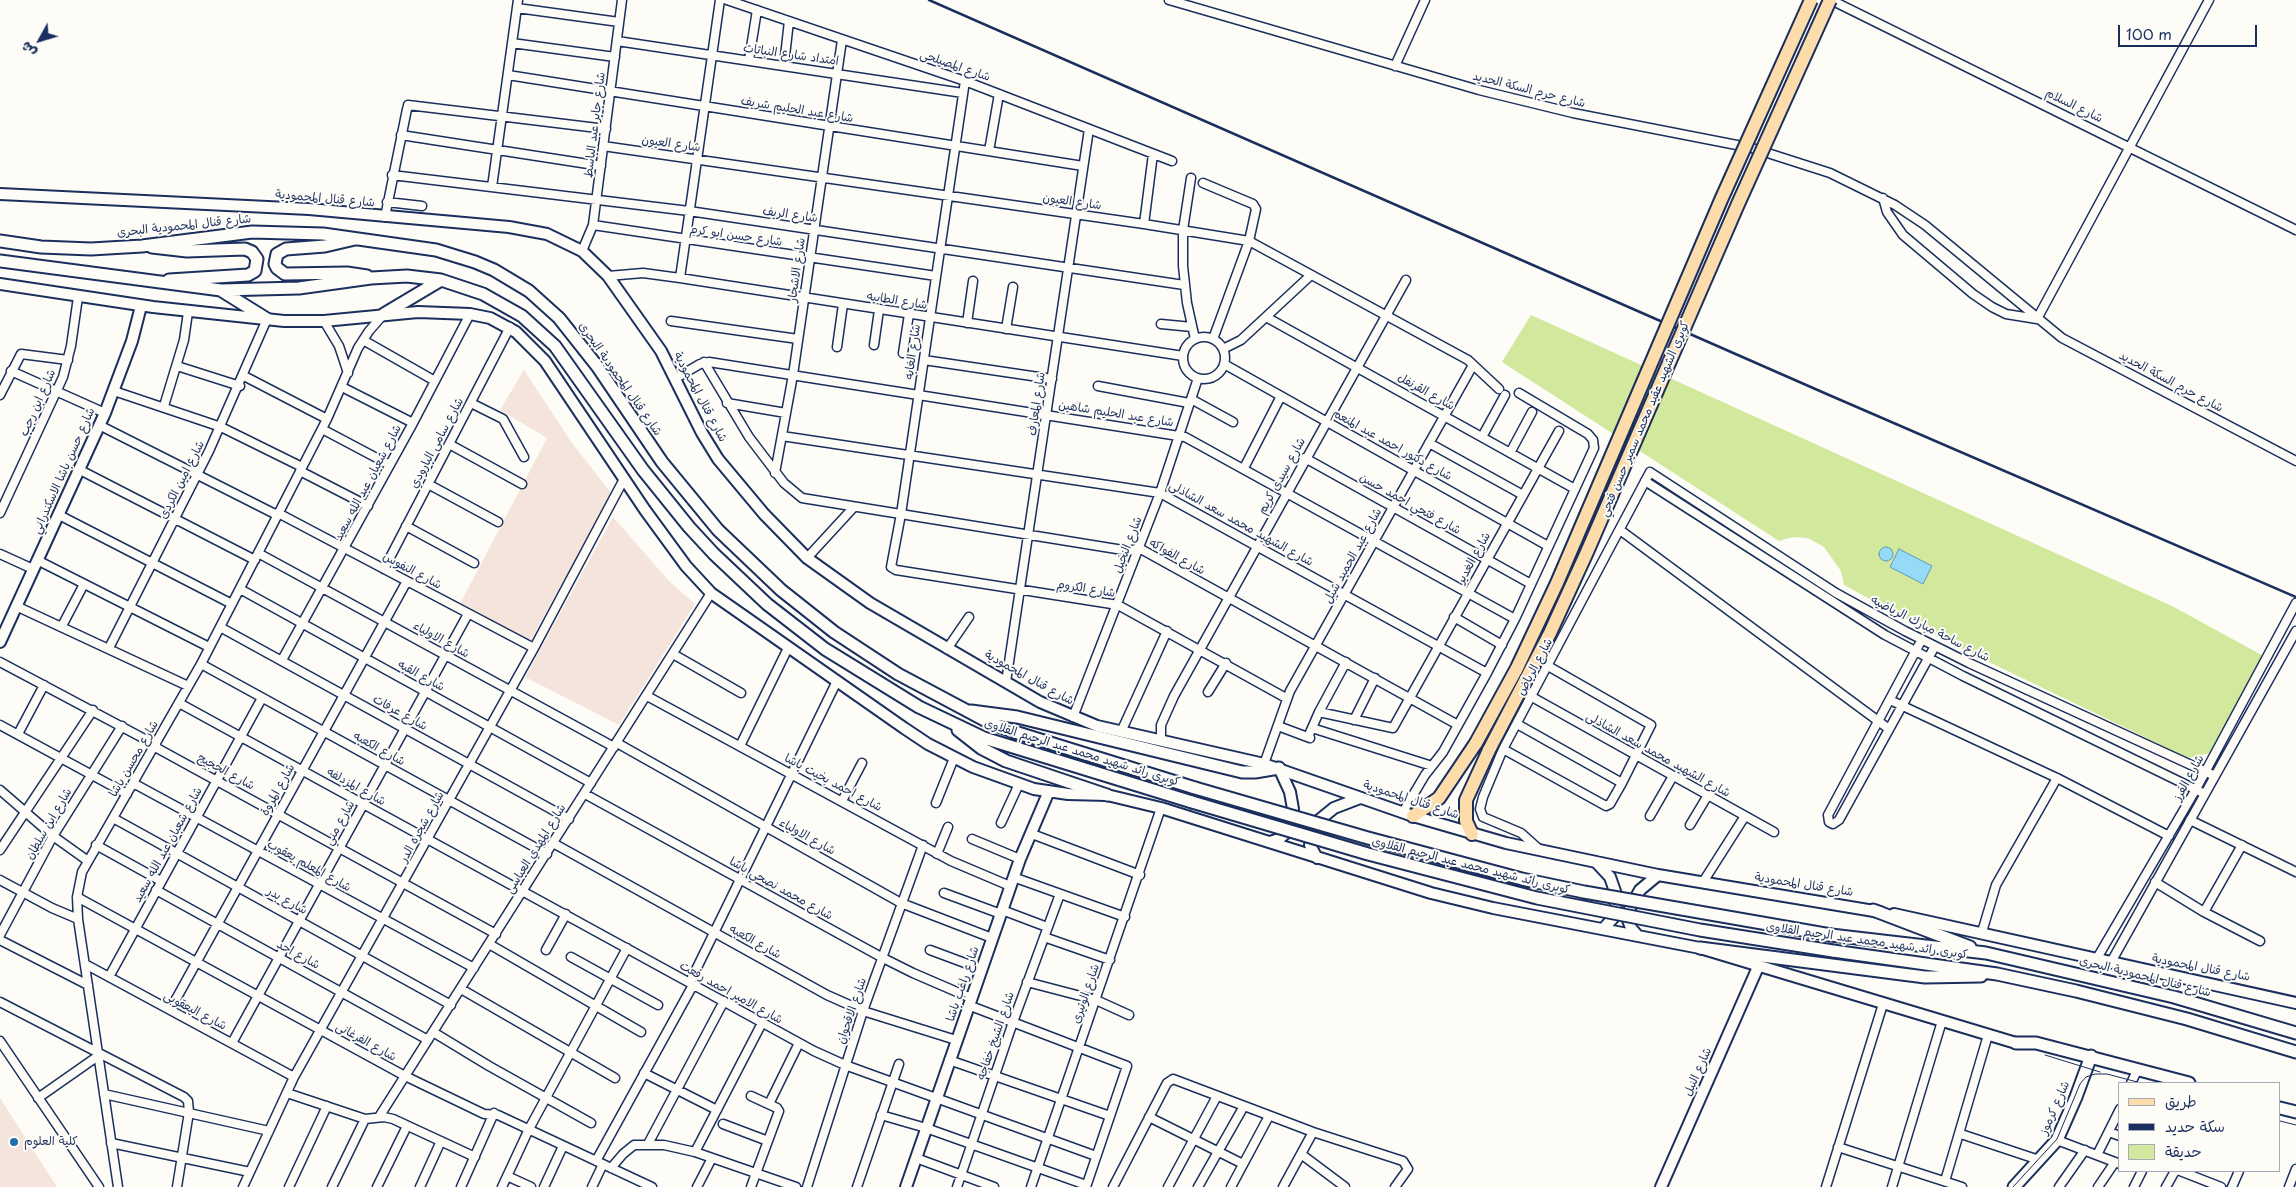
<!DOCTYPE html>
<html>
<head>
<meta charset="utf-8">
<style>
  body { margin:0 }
  #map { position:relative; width:2296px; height:1187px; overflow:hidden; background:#fdfcf7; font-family:"Playpen Sans","Playpen Sans Arabic",sans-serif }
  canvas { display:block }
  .legend { position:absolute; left:2118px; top:1082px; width:162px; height:90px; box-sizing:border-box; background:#fdfcf7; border:1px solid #a3aaba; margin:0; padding:6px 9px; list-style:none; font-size:15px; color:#1b2f5e }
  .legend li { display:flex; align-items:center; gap:10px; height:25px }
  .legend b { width:25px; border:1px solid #a3aaba }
  .north { position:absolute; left:15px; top:15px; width:50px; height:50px; -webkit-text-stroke:4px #fdfcf7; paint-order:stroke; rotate:231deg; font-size:14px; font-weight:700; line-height:20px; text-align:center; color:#1b2f5e }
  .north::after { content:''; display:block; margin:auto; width:18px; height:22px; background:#1b2f5e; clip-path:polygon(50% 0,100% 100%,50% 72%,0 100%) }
  .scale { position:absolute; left:2118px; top:25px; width:139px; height:22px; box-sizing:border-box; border:2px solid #1b2f5e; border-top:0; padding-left:6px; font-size:15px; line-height:18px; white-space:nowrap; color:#1b2f5e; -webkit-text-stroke:4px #fdfcf7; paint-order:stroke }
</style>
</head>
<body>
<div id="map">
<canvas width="2296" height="1187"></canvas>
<ul class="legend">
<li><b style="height:6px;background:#fddcac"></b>طريق</li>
<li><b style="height:6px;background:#1b2f5e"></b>سكة حديد</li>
<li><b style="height:14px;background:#d1e89d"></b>حديقة</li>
</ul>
<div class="north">ش</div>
<div class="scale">100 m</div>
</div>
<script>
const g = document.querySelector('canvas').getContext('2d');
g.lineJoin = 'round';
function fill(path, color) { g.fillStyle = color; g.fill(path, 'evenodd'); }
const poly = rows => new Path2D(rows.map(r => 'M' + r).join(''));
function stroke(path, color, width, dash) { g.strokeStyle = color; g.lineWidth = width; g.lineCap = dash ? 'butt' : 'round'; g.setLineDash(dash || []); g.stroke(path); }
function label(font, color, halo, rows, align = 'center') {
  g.font = font + ' "Playpen Sans","Playpen Sans Arabic",sans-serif'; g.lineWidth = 4; g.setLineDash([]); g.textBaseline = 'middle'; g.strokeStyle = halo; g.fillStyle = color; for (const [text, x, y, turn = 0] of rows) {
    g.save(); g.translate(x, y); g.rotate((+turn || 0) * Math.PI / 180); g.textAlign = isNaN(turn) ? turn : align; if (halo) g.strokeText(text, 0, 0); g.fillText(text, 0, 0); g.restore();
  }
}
const built = poly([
  [524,370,572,443,612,494,530,641,460,604,547,438,500,410],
  [613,517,669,581,695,604,619,725,525,677],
  [0,1098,57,1187,0,1187]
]);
const green = poly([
  [1531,315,2172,606,2267,658,2270,662,2219,751,2188,758,1958,647,1844,585,1841,571,1824,547,1808,538,1793,537,1779,541,1502,362]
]);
const water = poly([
  '1879 554a7 7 0 1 1 14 0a7 7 0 1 1-14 0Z',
  [1899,549,1932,566,1923,584,1890,567,1899,549]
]);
const minor = poly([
  [727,0,965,81,1172,161],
  [1169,0,1479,90,1573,113,1752,148,1830,173,1895,205,1925,225,2062,338,2296,461],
  [1831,0,2296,230],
  [517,8,619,22],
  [617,41,963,93],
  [512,43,615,57],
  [749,60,757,10],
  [784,65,789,21],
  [1395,66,1425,0],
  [508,75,1083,166],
  [965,81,901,514,891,567,896,570,1118,605,1286,698],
  [408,105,606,129],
  [401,135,601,166],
  [603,146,1144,224,1249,241,1468,360,1499,389],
  [989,151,999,94],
  [392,175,689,211,1184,285],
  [1191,178,1183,230,1183,266,1187,303,1195,339],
  [1203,183,1253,204,1256,209,1249,241,1213,339],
  [492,187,518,0],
  [1883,198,1887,212,1903,235,1973,294,1992,307,2006,314,2037,319],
  [387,202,422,206],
  [385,217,407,109],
  [1144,224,1153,154],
  [593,225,936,276],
  [582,251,593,225,622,0],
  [608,276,643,273,680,278,1183,356],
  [680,278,720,0],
  [1266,317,1575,489],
  [2037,319,2209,0],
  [324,321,339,346,348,373],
  [671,321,798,339],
  [967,323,973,281],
  [1161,324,1192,327],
  [1006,329,1013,287],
  '1183 358a21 21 0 1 1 42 0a21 21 0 1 1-42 0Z',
  [363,340,435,381],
  [874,345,879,310],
  [837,347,843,304],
  [1223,349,1241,340,1311,275],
  [903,353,909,314],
  [924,360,1052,379],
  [704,362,749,437,784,483,802,498,1129,551,1139,548,1458,725],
  [1224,364,1548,546],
  [177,366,240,386],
  [11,371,105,413],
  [244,376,327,419],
  [676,378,700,364,709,362,1185,437,1515,619],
  [1098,386,1189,403],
  [342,387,413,423],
  [114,391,221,427,302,467],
  [0,395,21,354,68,360],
  [1191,399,1233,422],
  [471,403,503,419,524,457],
  [727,403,786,413],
  [164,406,184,340,188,312],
  [99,425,277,515],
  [322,429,390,465],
  [782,436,1160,493,1487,673],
  [1482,437,1505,395],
  [1429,443,1523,495],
  [449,444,522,484],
  [1510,453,1532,412],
  [1305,458,1531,584],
  [1244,468,1281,396],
  [80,470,255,560],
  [300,471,368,506],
  [775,473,793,375,842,40],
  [1645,481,1885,635,1963,676,2205,794],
  [428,484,498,522],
  [0,513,63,377,71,346,78,297],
  [278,513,534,648],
  [59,515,232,604],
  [406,526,474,563],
  [1620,530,1889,729],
  [258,553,614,747],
  [0,554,33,569],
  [807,558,853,508],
  [37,560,209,647],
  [384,569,510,327],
  [240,589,591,783],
  [16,606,188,686],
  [1454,617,1502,645],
  [62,626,84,584],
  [220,627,569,819],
  [1922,639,1828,815,1829,822,1833,824,1839,820,1935,646],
  [109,648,209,451,267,319],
  [947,649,969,617],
  [673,654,741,693],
  [282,660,413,423,470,314],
  [0,662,156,745],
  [201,664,547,854],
  [1006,682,1089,129],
  [1208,692,1226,663],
  [647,696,951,861,1010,886],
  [1532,697,1774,832],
  [1890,700,2057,778,2169,836],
  [179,703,814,1051,845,1065,1096,1156],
  [1319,712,1393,728,1559,431],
  [1073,717,1160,493,1198,378],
  [1354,720,1375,678],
  [1517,724,1622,783],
  [0,725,127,794],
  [1278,726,1310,738],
  [1312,728,1432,766],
  [1121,732,1167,631],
  [18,734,44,685],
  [1308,737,1319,712,1346,662],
  [1161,740,1161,725,1174,696,1406,280],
  [617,743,901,903,992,938],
  [740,746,788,648],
  [155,747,496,934],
  [1503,749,1606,806,1610,804,1622,783,1651,725,1548,666],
  [1264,764,1290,691,1473,365],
  [133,783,474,968],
  [0,790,53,836,88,861],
  [585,794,883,958,913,973,971,998],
  [842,801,862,763],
  [936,803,954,758],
  [1403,812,1425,775,1443,752,1487,673,1515,619,1594,448,1593,440,1588,434,1519,393],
  [1650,816,1673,776],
  [113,818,451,1005],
  [2190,820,2296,872],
  [1001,823,1019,784],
  [1690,825,1708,795],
  [1032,834,1140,875],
  [972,839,1020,859],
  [553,843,827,995,863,1011,956,1040],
  [96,845,161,881],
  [0,850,93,710],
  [1540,850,1521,833,1483,817,1480,809,1483,797,1503,749,1650,472,1836,593,1905,631,1969,663,2215,776],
  [937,854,948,827],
  [1013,877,1125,917],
  [0,880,52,908,78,919],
  [1703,882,1745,816],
  [2155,882,2204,912,2260,941],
  [156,890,428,1040],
  [944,893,1001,914],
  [77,897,405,1076,484,1114,498,1115,652,1187],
  [1002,910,1047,927],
  [2204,912,2242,845],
  [1982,932,1996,885,2057,778],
  [0,935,53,836,122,726],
  [1044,937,1110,960],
  [0,940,88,985],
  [489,944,641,1032],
  [546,950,566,914],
  [930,950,981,969],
  [571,957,658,1005],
  [2096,960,2196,789,2296,603],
  [85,964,294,1077],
  [2110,964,2296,631],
  [109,977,262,698],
  [690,982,837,681],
  [1027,982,1096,1000,1129,1015],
  [461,989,615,1078],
  [0,1002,184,1097,188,1101,189,1112,177,1187],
  [968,1005,1127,1066,1086,1187],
  [170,1010,407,581],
  [433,1032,489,1066,591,1123],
  [0,1041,99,1187],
  [232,1043,468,614],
  [949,1060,1110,1116],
  [644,1073,717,1110],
  [2131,1083,2138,1069],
  [287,1093,365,1119,384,1117,393,1119,475,1157],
  [104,1094,269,1131],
  [751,1096,777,1108,779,1111,751,1187],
  [38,1098,98,1056],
  [769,1104,799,1043],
  [881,1115,926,1128,1086,1185],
  [379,1117,711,593],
  [1149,1117,1243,1164],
  [723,1124,768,1141],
  [2109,1132,2120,1136],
  [1961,1134,2039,1160],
  [2057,1140,2120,1164],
  [111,1143,250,1172],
  [648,1144,724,1001],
  [1838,1147,1962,1187],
  [695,1152,762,1023],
  [1301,1154,1345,1187],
  [2097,1155,2120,1109],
  [916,1158,994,1187],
  [596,1161,693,985],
  [611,1168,623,1154,634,1145,664,1145,695,1152,796,1187],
  [2180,1171,2221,1187],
  [507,1176,531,1187],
  [1945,1181,1988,1035],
  [118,1187,78,919,77,897,82,872,201,664,327,419,358,348,369,331,383,315],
  [243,1187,294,1077,534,648,624,479],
  [289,1187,327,1106],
  [332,1187,365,1119],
  [377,1187,407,1126],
  [420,1187,441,1141],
  [461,1187,494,1113],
  [502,1187,529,1129,627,948],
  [544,1187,563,1146],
  [592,1187,603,1164],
  [697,1187,712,1158],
  [807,1187,863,1011,923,845],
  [857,1187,899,1064],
  [957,1187,1013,1022,1060,894],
  [1031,1187,1161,808],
  [1113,1187,1167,1083,1173,1079,1313,1132,1403,1161,1408,1169,1395,1187],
  [1168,1187,1217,1096],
  [1198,1187,1244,1106],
  [1231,1187,1269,1116],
  [1283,1187,1313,1132],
  [1826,1187,1883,1004],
  [1892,1187,1942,1021],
  [2059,1187,2085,1150],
  [2098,1187,2115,1162],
  [2134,1187,2142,1171],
  [2166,1187,2175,1171],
  [2232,1187,2239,1171],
  [2289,1187,2296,1169]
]);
const tertiary = poly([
  [0,194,309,209,509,227,547,234,582,251,608,276,661,351,702,433,718,459,764,514,807,558,870,603,1040,702,1097,726,1264,764,1413,816,1506,843,1658,875,1880,912],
  [0,284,153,307,284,321,324,321,418,312,470,314,490,318,516,332,545,361,645,510,686,566,711,593,904,728,928,744,973,767,1034,789,1068,794,1107,795,1161,808,1431,893,1493,908,1700,948,2016,1043],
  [0,642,105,413,132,341,141,306],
  [1270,842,1279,839,1286,833,1293,809,1290,792,1279,768],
  [1317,858,1310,845,1318,821,1334,808,1360,798],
  [1596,862,1610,877,1617,897,1614,917,1603,929],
  [1894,914,2296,1003],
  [1638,936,1631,928,1628,920,1630,908,1640,890,1658,875],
  [906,1187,1020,859,1049,791],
  [1661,1187,1758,967]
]);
const secondary = poly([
  [355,239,325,246,286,249,277,254,275,264,277,268,285,274,347,273,367,276],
  [0,241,41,247,91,249,142,246,252,232,323,234,436,250,475,262,494,270,529,291,559,318,597,366,662,462,718,530,781,590,834,632,898,674,990,723,1018,733,1195,788],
  [152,247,187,251,245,249,252,252,257,259,255,271,248,275,169,280],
  [0,261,221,290,299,288,371,278,407,276,441,280,483,294,522,316,555,346,643,470,689,527,714,554,767,604,825,649,919,707,984,738,1192,802],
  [222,291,267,319],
  [384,314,441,280],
  [971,711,1017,717,1242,772,1255,772,1279,768],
  [958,730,981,748,1006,761,1107,795],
  [1873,910,1970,947],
  [1831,935,1986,953,2174,997,2296,1033],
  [1700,948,1925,977,1981,976],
  [1833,951,1997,974,2076,991,2187,1019,2296,1052],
  [2016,1043,2036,1043,2189,1083],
  [2280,1108,2296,1112],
  [2014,1187,2057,1140,2076,1097,2091,1056]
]);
const primary = poly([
  [1413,816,1439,798,1476,743],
  [1472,834,1466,821,1466,800,1489,750]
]);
const tram = poly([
  [2045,1055,2100,1072],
  [2280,1121,2296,1125],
  [2013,1187,2057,1139,2080,1084,2086,1077,2095,1074,2107,1074,2141,1083]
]);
const rail = poly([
  [929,0,1829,395,2296,597]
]);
const secondaryBridge = poly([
  [1195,788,1368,838,1522,879,1584,892,1831,935],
  [1192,802,1368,854,1537,898,1700,930,1833,951]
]);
const primaryBridge = poly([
  [1476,743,1517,668,1557,583,1721,200,1811,0],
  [1489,750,1550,633,1587,552,1738,204,1830,0]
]);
const markers = [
  [14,1142,5,"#1f6fb2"]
];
const streetNames = [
  ["امتداد شارع النباتات",791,55,8],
  ["شارع المصيلحى",955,66,19],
  ["شارع حرم السكة الحديد",1529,90,14],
  ["شارع السلام",2074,106,26],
  ["شارع عبد الحليم شريف",797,110,9],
  ["شارع جابر عبد الباسط",595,125,-83],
  ["شارع العيون",671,144,8],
  ["شارع قنال المحمودية",325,199,5],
  ["شارع العيون",1072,202,8],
  ["شارع الريف",790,215,8],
  ["شارع قنال المحمودية البحرى",184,226,-6],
  ["شارع حسن ابو كرم",736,236,8],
  ["شارع الاشجار",797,270,-82],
  ["شارع الطابيه",897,301,9],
  ["شارع الغابه",913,352,-82],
  ["شارع قنال المحمودية البحرى",620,379,55],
  ["شارع حرم السكة الحديد",2171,382,28],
  ["شارع القرنفل",1426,392,29],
  ["شارع قنال المحمودية",700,397,62],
  ["شارع ابن رجب",38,403,-66],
  ["شارع المعارف",1037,404,-82],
  ["شارع عبد الحليم شاهين",1116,414,9],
  ["كوبرى الشهيد عقيد محمد سمير حسن فتحي",1645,419,-67],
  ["شارع سامى البارودي",437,443,-62],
  ["شارع دكتور احمد عبد المنعم",1392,445,29],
  ["شارع حسن باشا الاسكندراني",64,471,-66],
  ["شارع سيدى كريم",1282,476,-61],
  ["شارع امين الكردى",182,480,-63],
  ["شارع شعبان عبد الله سعيد",368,483,-62],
  ["شارع فتحي احمد حسن",1410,504,29],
  ["شارع الشهيد محمد سعد الشاذلى",1241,524,29],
  ["شارع النخيل",1128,545,-69],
  ["شارع عبد الحميد شبل",1353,556,-61],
  ["شارع الفواكه",1177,557,29],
  ["شارع الغدير",1474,558,-61],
  ["شارع النفوس",412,571,28],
  ["شارع الكروم",1086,589,9],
  ["شارع ساحة مبارك الرياضيه",1930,629,27],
  ["شارع الاولياء",441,640,29],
  ["شارع الرياض",1535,667,-62],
  ["شارع القبه",421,676,29],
  ["شارع قنال المحمودية",1029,678,29],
  ["شارع عرفات",400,713,29],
  ["شارع الكعبه",379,749,29],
  ["كوبرى رائد شهيد محمد عبد الرحيم القلاوى",1082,753,17],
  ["شارع الشهيد محمد سعد الشاذلى",1658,755,29],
  ["شارع محسن باشا",134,759,-60],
  ["شارع الحجيج",226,772,29],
  ["شارع الفرز",2189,778,-61],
  ["شارع احمد بخيت باشا",833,783,28],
  ["شارع المزدلفه",356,787,29],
  ["شارع المروة",278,790,-61],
  ["شارع قنال المحمودية",1411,800,18],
  ["شارع مني",340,823,-61],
  ["شارع ابن سلطان",49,824,-60],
  ["شارع شجره الدر",422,827,-61],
  ["شارع الاولياء",807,837,29],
  ["شارع شعبان عبد الله سعيد",168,845,-61],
  ["شارع المهدي العباسى",536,849,-58],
  ["شارع المعلم يعقوب",309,866,29],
  ["كوبرى رائد شهيد محمد عبد الرحيم القلاوى",1471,866,14],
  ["شارع قنال المحمودية",1804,885,9],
  ["شارع محمد نصحي باشا",781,889,29],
  ["شارع بدر",287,901,29],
  ["كوبرى رائد شهيد محمد عبد الرحيم القلاوى",1867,941,8],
  ["شارع الكعبه",755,942,29],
  ["شارع احد",298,955,29],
  ["شارع قنال المحمودية",2201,968,11],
  ["شارع قنال المحمودية البحرى",2145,977,14],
  ["شارع راغب باشا",963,984,-71],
  ["شارع الامير احمد رفعت",731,993,29],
  ["شارع الوتيرى",1086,994,-71],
  ["شارع اليعقوبى",195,1011,28],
  ["شارع الاقحوان",852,1011,-71],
  ["شارع الشيخ خفاجه",996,1036,-71],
  ["شارع الفرغانى",366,1042,29],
  ["شارع النيل",1698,1072,-66],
  ["شارع كرموز",2055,1108,-66]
];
const poiNames = [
  ["كلية العلوم",24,1142]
];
fill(built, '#f5e4db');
fill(green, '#d1e89d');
fill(water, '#95dbf7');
stroke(water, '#6496ba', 1);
stroke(minor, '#1b2f5e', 11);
stroke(tertiary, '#1b2f5e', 14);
stroke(secondary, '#1b2f5e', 15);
stroke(primary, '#1b2f5e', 16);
stroke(minor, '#fdfcf7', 8);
stroke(tertiary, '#fdfcf7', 10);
stroke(secondary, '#fdfcf7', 11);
stroke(primary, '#fddcac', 12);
stroke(tram, '#1b2f5e', 1);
stroke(rail, '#1b2f5e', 2.5);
stroke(secondaryBridge, '#1b2f5e', 15, []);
stroke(primaryBridge, '#1b2f5e', 16, []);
stroke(secondaryBridge, '#fdfcf7', 11);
stroke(primaryBridge, '#fddcac', 12);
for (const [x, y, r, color] of markers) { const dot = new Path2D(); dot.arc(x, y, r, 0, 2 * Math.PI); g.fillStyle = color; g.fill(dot); stroke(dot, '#fdfcf7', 2); }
label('12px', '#1b2f5e', '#fdfcf7', streetNames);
label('12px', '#1b2f5e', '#fdfcf7', poiNames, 'left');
</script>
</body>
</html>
